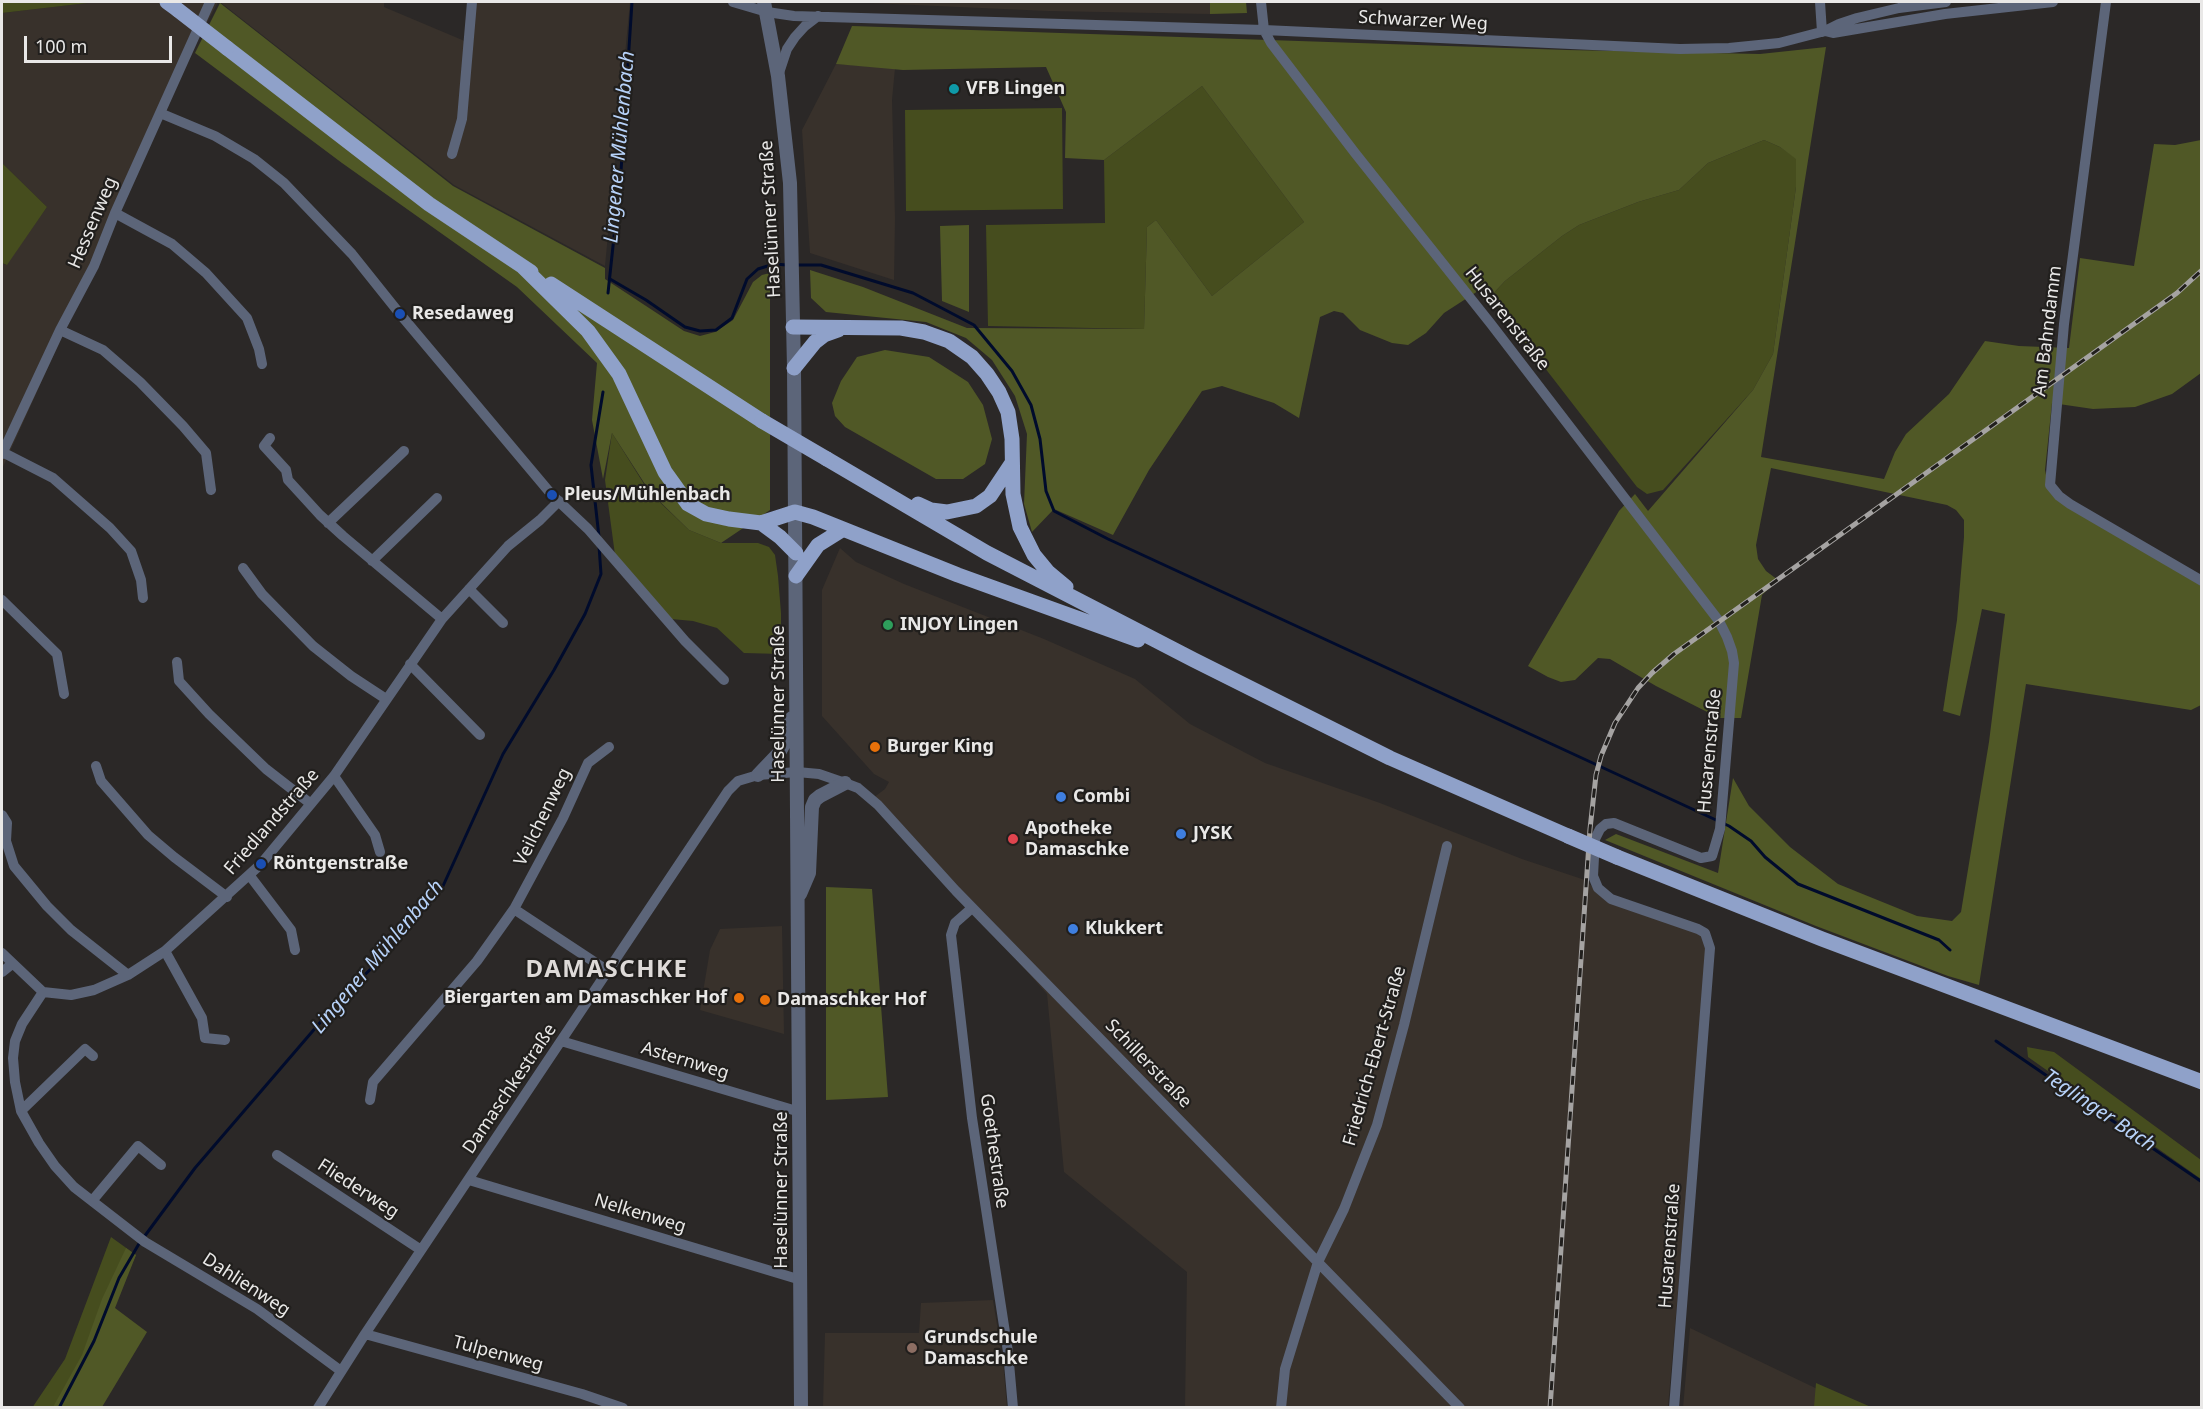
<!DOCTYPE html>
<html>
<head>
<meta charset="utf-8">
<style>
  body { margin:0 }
  #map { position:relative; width:2203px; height:1409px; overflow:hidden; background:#2b2827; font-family:"Noto Sans",sans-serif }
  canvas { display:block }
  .frame { position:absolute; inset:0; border:3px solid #e9e8e7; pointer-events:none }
  .scale { position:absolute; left:24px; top:36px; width:148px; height:27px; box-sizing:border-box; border:3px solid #e9e8e7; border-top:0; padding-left:8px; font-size:18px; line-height:21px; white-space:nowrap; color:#e9e8e7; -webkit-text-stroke:4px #211f1d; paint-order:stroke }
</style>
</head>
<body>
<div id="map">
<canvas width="2203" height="1409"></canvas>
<div class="frame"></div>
<div class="scale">100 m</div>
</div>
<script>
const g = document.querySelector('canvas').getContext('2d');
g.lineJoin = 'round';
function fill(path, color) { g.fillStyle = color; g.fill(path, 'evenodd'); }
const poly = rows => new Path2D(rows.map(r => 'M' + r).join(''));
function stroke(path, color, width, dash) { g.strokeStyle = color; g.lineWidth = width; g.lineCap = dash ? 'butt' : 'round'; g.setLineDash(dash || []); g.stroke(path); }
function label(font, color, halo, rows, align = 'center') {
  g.font = font + ' "Noto Sans",sans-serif'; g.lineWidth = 4.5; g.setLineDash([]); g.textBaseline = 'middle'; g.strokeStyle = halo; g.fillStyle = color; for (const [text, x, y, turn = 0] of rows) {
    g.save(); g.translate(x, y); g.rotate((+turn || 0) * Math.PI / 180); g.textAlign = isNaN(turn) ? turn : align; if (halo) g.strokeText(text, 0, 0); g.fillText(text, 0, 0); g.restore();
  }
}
const built = poly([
  [95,2,218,2,190,54,2,469,2,263,6,265,47,207,2,163,2,13],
  [220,2,384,2,384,7,467,42,471,2,630,2,605,266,454,185],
  [871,2,1210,2,1210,14,1048,11,870,3],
  [836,64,895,68,892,100,895,218,894,280,810,253,802,130],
  [840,548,856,562,904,584,1044,639,1135,679,1190,724,1265,763,1380,803,1522,859,1585,880,1598,892,1691,929,1701,936,1707,954,1668,1407,1185,1407,1187,1272,1064,1172,1047,994,873,798,885,789,889,782,874,774,822,716,822,590],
  [782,926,784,1034,700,1010,710,950,720,929],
  [993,1300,1003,1362,1007,1407,823,1407,825,1333,919,1333,921,1303],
  [1690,1328,1855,1407,1683,1408]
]);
const green = poly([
  [2,2,96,2,2,13],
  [1202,86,1304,222,1212,296,1156,220,1147,227,1144,329,988,326,986,225,1105,223,1104,160],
  [1062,108,1063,209,906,211,905,110],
  [1764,140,1780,147,1796,158,1796,187,1773,354,1753,390,1663,490,1647,494,1637,487,1490,297,1505,281,1562,236,1579,225,1638,202,1679,190,1708,163],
  [2,163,47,207,7,265,2,263],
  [612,433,649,492,689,530,721,543,758,543,769,547,775,555,778,576,781,613,781,654,744,653,717,628,693,621,671,619,615,555,605,480],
  [2027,1047,2054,1052,2201,1160,2201,1179,2028,1057],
  [111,1237,136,1255,67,1407,32,1408,65,1359],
  [1816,1383,1871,1407,1814,1407]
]);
const forest = poly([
  [1210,2,1246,2,1247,13,1210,14],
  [220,3,453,186,605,268,605,279,684,331,700,336,715,332,733,320,753,282,762,275,770,273,770,510,721,543,689,530,650,492,612,433,603,479,592,420,597,363,517,287,342,163,195,53],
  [852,26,1567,50,1760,54,1826,47,1761,457,1884,479,1895,452,1906,434,1949,394,1985,341,2019,346,2069,348,2080,258,2134,266,2154,144,2175,145,2201,140,2201,373,2172,394,2135,407,2093,409,2052,403,2045,470,2048,485,2201,582,2201,705,2191,710,2026,684,1979,985,1948,976,1816,926,1605,840,1616,834,1718,873,1733,778,1749,806,1790,847,1838,884,1917,916,1952,921,1961,912,1989,742,2005,614,1982,609,1960,716,1943,711,1957,620,1964,537,1964,520,1956,510,1947,505,1771,468,1756,545,1758,559,1766,571,1778,580,1762,595,1741,718,1719,718,1656,686,1610,659,1598,658,1575,680,1561,682,1548,677,1528,666,1619,511,1635,494,1648,511,1753,390,1773,354,1796,187,1796,159,1780,147,1764,140,1708,163,1679,190,1638,202,1579,225,1562,236,1505,281,1490,297,1484,300,1478,291,1444,313,1426,333,1408,345,1392,343,1360,330,1343,313,1334,311,1320,317,1299,418,1274,403,1222,386,1202,391,1149,470,1113,535,1054,509,1032,532,1024,504,1027,434,1015,396,992,360,966,338,926,322,826,312,811,298,810,270,863,287,967,328,1144,329,1147,227,1156,220,1212,296,1304,222,1202,86,1104,160,1065,158,1066,112,1046,67,903,70,836,64],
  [969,225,969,312,942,301,940,226],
  [885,350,929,357,968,382,983,405,992,439,985,464,963,479,936,479,845,427,835,416,832,403,841,381,857,357],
  [826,887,872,889,888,1097,826,1100],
  [126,1248,136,1255,115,1308,147,1332,102,1407,53,1407,82,1355,102,1299]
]);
const stream = poly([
  [797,265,821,265,913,293,974,325,1012,371,1031,405,1040,439,1046,491,1054,511,1108,539,1729,826,1751,841,1765,857,1798,884,1939,940,1950,950],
  [610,279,646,300,685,327,700,331,716,330,732,318,747,279,758,269,774,264,787,265],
  [608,293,621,171,632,2],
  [599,537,591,465,603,392],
  [1996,1041,2202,1182],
  [144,1237,195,1168,342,997,382,958,443,886,503,754,554,670,585,614,601,574,599,546],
  [59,1408,94,1341,119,1278,140,1242]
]);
const minor = poly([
  [733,2,767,12,794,16,1264,30,1680,49,1729,48,1779,43,1825,31,1839,24,1857,18,1899,8,1946,2],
  [1261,2,1264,30,1271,43,1355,153,1491,324,1719,621,1727,637,1732,651,1734,663,1720,829,1712,856,1701,858,1614,823,1606,824,1600,829,1595,839,1593,876,1598,888,1611,899,1698,929,1705,933,1710,948,1674,1408],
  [1820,2,1822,32],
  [2106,2,2064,324,2050,485,2059,496,2070,504,2202,581],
  [1825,31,1833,33,1945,14,2053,2],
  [778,76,787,49,795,37,805,26,818,16],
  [160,113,215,136,254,159,284,183,352,254,400,314,552,495,588,529,685,641,724,680],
  [452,154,462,119,472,2],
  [115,213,172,244,206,273,247,318,259,349,262,364],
  [60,330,103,350,140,382,183,426,206,453,211,490],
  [270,438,264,446,286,470,288,480,320,515,343,536,442,619],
  [2,452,53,478,110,528,131,551,141,580,143,598],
  [2,454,60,330,94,266,115,213,210,2],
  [328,523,404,451],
  [372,561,437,498],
  [243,568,262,594,313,646,351,676,386,699],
  [469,589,503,623],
  [2,600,57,654,64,694],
  [177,662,179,681,209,714,266,769,311,804],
  [410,664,480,735],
  [96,766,101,781,148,835,174,857,227,897],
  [334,776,375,835,380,852],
  [2,815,7,823,6,841,14,866,47,906,71,930,128,975],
  [250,876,291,930,295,950],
  [972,908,955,923,951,935,972,1118,1008,1352,1013,1408],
  [514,909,608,971],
  [165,951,202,1018,205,1038,225,1040],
  [2,953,43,992,71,995,94,990,128,975,165,951,261,864,334,776,442,619,508,546,540,520,559,501],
  [2,972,12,964],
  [43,992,22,1024,15,1041,13,1058,15,1082,21,1111,39,1143,55,1166,74,1187,145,1242,257,1309,341,1371],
  [561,1041,800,1112],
  [370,1100,373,1082,477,961,514,909,563,818,588,763,609,747],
  [21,1111,85,1049,93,1056],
  [277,1155,421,1250],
  [469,1180,801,1280],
  [92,1201,138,1146,161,1165],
  [365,1334,582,1394,623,1408],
  [318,1408,365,1334,728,791,738,781,758,775,797,772,819,774,845,783,858,788,878,805,956,891,1460,1408],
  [1281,1408,1285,1369,1318,1262,1344,1209,1377,1125,1404,1025,1447,846]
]);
const tertiary = poly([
  [764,2,778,76,790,183,794,368,801,1408],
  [758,775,779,753,785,742,792,718],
  [800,894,809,873,812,807,815,800,820,796,845,783]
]);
const primary = poly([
  [167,2,178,10],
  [227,48,429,204,531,272],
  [523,267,588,331,619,374,665,472,688,504,706,514,729,519,761,523,795,512,813,517,958,575,1138,640],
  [551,284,762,421],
  [793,327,901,328,924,332,949,341,972,357,987,374,999,392,1008,412,1012,439,1013,494,1020,527,1034,555,1048,572,1066,587],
  [794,368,815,342,824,335,838,330],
  [827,459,987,553,1194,660,1390,758,1568,836],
  [918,504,931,510,947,512,976,506,990,496,1012,463],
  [761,523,780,537,796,553],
  [796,576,818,545,842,530],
  [1617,857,1822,939,2202,1082]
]);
const rail = poly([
  [1550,1408,1590,829,1596,775,1601,756,1615,723,1638,688,1652,673,1674,654,2177,293,2202,270]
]);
const primaryBridge = poly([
  [178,10,227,48],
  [762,421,827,459],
  [1568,836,1617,857]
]);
const markers = [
  [954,89,6,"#0f9aa8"],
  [400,314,6,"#1a4fb4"],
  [552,495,6,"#1a4fb4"],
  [888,625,6,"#2e9e5b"],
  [875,747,6,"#e8710a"],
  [1061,797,6,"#3f7fe0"],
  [1181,834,6,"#3f7fe0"],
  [1013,839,6,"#e0444e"],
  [261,864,6,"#1a4fb4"],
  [1073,929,6,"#3f7fe0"],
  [739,998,6,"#e8710a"],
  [765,1000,6,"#e8710a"],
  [912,1348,6,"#8d6e63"]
];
const streetNames = [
  ["Schwarzer Weg",1423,21,3],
  ["Haselünner Straße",771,219,-93],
  ["Hessenweg",93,223,-67],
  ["Husarenstraße",1507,319,52],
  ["Am Bahndamm",2048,331,-83],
  ["Haselünner Straße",779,704,-90],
  ["Husarenstraße",1710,751,-85],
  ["Veilchenweg",543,817,-64],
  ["Friedlandstraße",272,822,-49],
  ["Friedrich-Ebert-Straße",1375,1056,-74],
  ["Asternweg",685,1061,17],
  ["Schillerstraße",1148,1064,46],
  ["Damaschkestraße",510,1089,-56],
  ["Goethestraße",994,1151,82],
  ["Fliederweg",358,1189,33],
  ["Haselünner Straße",782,1190,-90],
  ["Nelkenweg",640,1214,17],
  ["Husarenstraße",1670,1246,-86],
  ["Dahlienweg",246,1285,33],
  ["Tulpenweg",498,1354,15]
];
const poiNames = [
  ["VFB Lingen",966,89],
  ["Resedaweg",412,314],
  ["Pleus/Mühlenbach",564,495],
  ["INJOY Lingen",900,625],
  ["Burger King",887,747],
  ["Combi",1073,797],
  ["Apotheke",1025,829],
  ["Damaschke",1025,850],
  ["JYSK",1193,834],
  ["Röntgenstraße",273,864],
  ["Klukkert",1085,929],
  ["Biergarten am Damaschker Hof",727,998,"right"],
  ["Damaschker Hof",777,1000],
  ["Grundschule",924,1338],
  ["Damaschke",924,1359]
];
const waterNames = [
  ["Lingener Mühlenbach",620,147,-85],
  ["Lingener Mühlenbach",378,957,-50],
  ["Teglinger Bach",2099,1111,34]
];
const districtNames = [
  ["DAMASCHKE",607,970]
];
fill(built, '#38312b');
fill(green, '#464d1e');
fill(forest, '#505826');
stroke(stream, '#000b2c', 3);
stroke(minor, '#5c6579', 10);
stroke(tertiary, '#5c6579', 14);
stroke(primary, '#8fa1c9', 15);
stroke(rail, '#a5a3a2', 5);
stroke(rail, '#211f1d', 3, [9]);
stroke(primaryBridge, '#8fa1c9', 15);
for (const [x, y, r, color] of markers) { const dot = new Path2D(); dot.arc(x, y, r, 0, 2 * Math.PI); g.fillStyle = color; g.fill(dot); stroke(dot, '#211f1d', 2); }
label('18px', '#e9e8e7', '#211f1d', streetNames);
label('bold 18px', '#e9e8e7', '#211f1d', poiNames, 'left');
label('italic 20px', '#b7d2f9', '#211f1d', waterNames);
g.letterSpacing = '1.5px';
label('bold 24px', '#dedad8', '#211f1d', districtNames);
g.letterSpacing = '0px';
</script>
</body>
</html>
